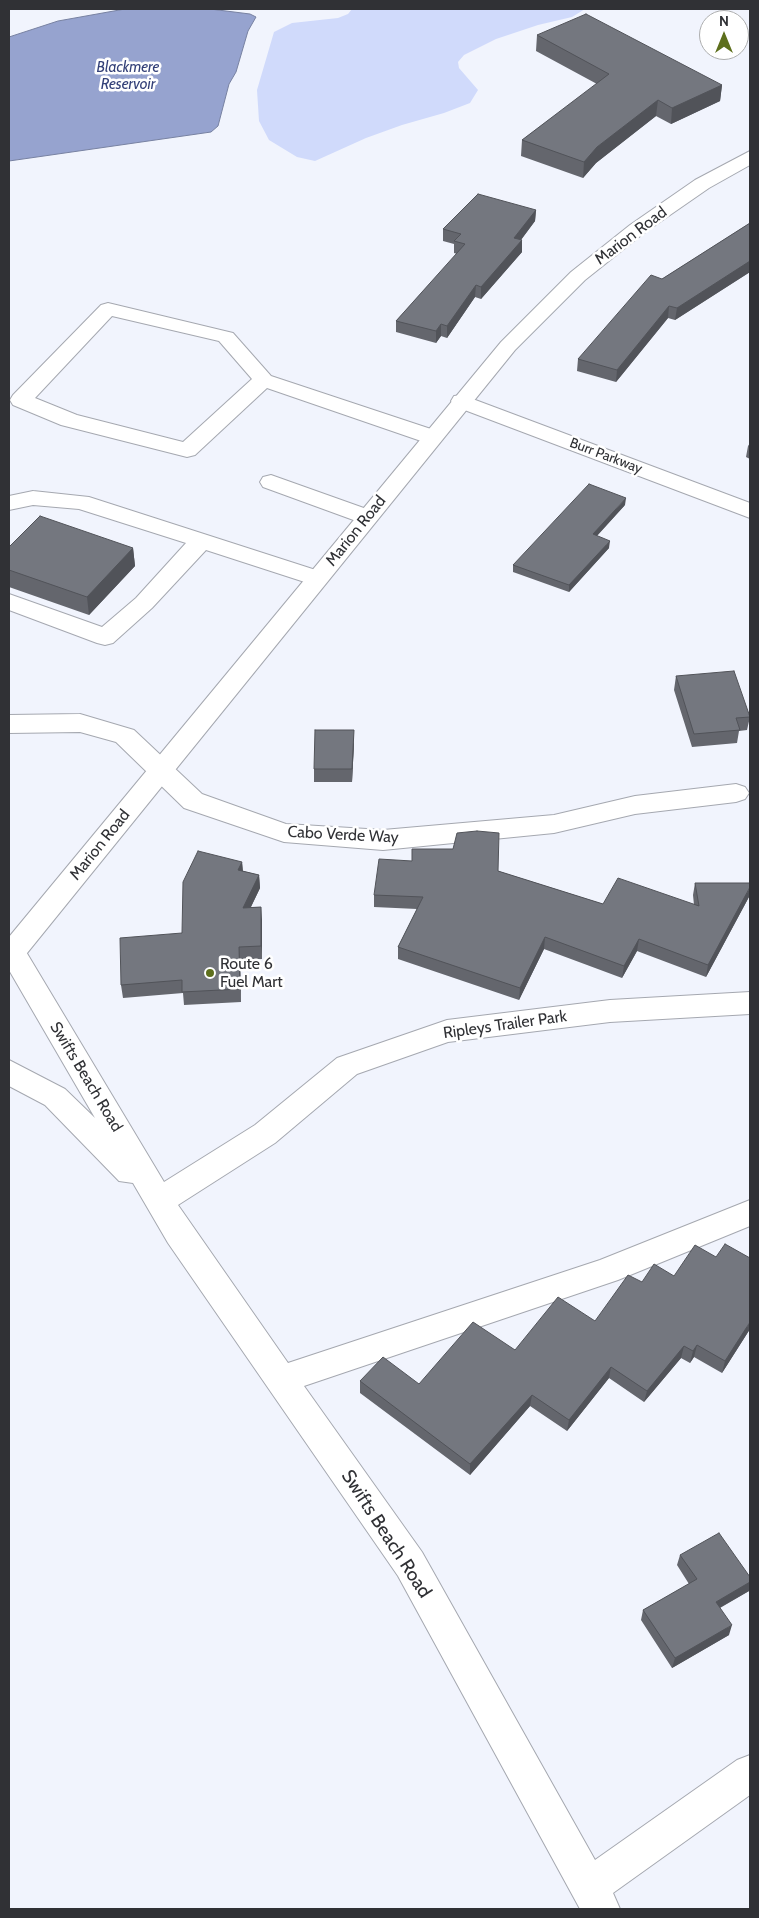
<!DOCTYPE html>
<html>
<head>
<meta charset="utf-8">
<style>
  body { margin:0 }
  #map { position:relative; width:759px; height:1918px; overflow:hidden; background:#f1f4fd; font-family:Cabin,sans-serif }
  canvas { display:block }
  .frame { position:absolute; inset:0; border:10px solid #303135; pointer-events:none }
  .north { position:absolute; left:699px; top:10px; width:50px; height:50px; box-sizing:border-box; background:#fff; border:1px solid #acadae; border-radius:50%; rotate:0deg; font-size:14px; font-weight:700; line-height:20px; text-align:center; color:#303135 }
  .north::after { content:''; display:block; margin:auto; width:18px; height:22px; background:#5d6f1c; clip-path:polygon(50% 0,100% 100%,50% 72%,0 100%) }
</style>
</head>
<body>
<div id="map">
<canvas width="759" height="1918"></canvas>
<div class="frame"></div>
<div class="north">N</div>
</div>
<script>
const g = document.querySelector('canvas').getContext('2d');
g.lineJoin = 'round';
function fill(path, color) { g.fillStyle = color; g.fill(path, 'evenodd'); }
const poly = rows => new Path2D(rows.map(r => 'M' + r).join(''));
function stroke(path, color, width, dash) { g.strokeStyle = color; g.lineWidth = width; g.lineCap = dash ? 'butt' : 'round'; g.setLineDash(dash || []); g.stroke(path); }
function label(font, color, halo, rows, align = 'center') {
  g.font = font + ' Cabin,sans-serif'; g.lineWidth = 5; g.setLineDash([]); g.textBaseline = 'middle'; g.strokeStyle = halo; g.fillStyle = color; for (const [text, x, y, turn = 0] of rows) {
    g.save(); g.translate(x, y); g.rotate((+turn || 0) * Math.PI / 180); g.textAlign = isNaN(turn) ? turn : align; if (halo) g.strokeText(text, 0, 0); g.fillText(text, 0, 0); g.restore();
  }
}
const green = poly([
  [352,9,585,9,572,17,538,25,496,39,464,55,458,62,459,68,478,90,470,103,444,113,402,125,366,138,315,161,297,157,269,140,259,121,257,90,274,32,292,23,338,18,348,14]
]);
const water = poly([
  [125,9,210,9,250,14,256,17,248,31,236,72,229,84,218,126,211,132,9,161,9,37,58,21,125,9]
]);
const minor = poly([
  [108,303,233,333,271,376,440,432,443,437,440,442,432,444,424,442,267,388,195,455,187,457,61,425,13,405,10,400,13,395,101,305,108,303],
  [112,316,219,341,252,379,183,442,77,415,35,398,112,316],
  [462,395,750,503,750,518,454,406,451,401,454,396,462,395],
  [271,475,375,512,378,517,375,522,367,524,359,522,263,487,260,482,263,477,271,475],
  [33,491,89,497,325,573,329,578,325,583,317,586,206,550,152,608,113,643,105,645,97,643,9,610,9,594,102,627,136,598,186,543,79,509,33,505,9,510,9,496,33,491],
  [80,714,134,730,202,794,286,824,383,830,554,815,635,796,736,784,745,787,749,793,745,799,736,802,635,814,554,833,383,850,284,842,184,808,116,742,80,732,9,733,9,715,80,714],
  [12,942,22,945,164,1182,255,1125,337,1058,447,1020,610,1000,750,992,750,1014,610,1022,448,1042,357,1074,275,1143,178,1205,288,1363,600,1260,750,1200,750,1226,618,1280,304,1386,422,1552,595,1860,737,1760,750,1755,750,1795,613,1893,620,1909,580,1909,398,1576,168,1243,133,1183,119,1181,45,1105,9,1086,9,1060,65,1089,95,1118,9,970,9,943,12,942]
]);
const major = poly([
  [750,151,750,165,709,188,644,233,585,280,515,350,19,963,9,966,9,937,501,342,571,272,630,225,695,180,750,151]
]);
const wall = poly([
  [537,35,722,85,720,101,671,124,656,116,596,163,583,178,521,156,522,140,597,84,536,51],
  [536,210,535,221,521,240,522,252,481,299,475,297,447,338,441,336,436,343,396,332,396,321,457,254,454,253,454,244,443,241,443,229],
  [750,223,750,272,675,320,668,318,616,382,577,371,578,359,662,279],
  [750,443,750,459,746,457,748,446],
  [625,505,597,536,609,548,569,592,513,572,513,565],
  [9,547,133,548,135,566,89,615,9,587],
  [676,676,750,717,747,730,739,731,737,743,692,747,674,690],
  [354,743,352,782,314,782,314,769],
  [242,862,243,871,259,875,260,888,251,907,261,907,262,959,240,960,241,1002,184,1005,183,993,123,998,121,985,182,933],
  [498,871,603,904,694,905,693,895,695,883,750,895,706,977,637,951,622,978,544,949,519,1000,398,959,398,947,417,909,374,907,374,895],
  [642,1282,750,1329,722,1373,694,1357,690,1363,681,1358,644,1402,609,1378,567,1431,530,1406,470,1475,360,1393,360,1381,419,1384,595,1321],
  [680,1555,750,1577,750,1587,749,1591,720,1608,729,1635,672,1668,641,1620,643,1610,689,1584,677,1565]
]);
const shadedWall = poly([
  [722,85,720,101,671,124,672,108],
  [658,100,656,116,596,163,583,178,584,162,597,147],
  [536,210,535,221,514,249,514,238],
  [522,240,522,252,481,299,481,287],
  [750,261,750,272,675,320,677,308],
  [476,285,475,297,447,338,447,326],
  [669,306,668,318,616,382,617,370],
  [441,324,441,336,436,343,436,331],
  [626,498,625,505,592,541,593,534],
  [610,541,609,548,569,592,569,585],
  [133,548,135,566,89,615,87,597],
  [354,730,354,743,352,782,352,769],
  [242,862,243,875,238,870],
  [259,875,260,888,244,921,243,908],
  [750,887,750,895,706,977,708,965],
  [261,907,262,920,262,959,261,946],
  [545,937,544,949,519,1000,520,988],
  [639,939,637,951,622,978,624,966],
  [239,947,240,960,241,1002,240,989],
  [750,1322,750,1329,722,1373,725,1361],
  [697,1345,694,1357,690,1363,693,1351],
  [684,1346,681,1358,644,1402,647,1391],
  [611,1367,609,1378,567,1431,569,1420],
  [532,1395,530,1406,470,1475,470,1464],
  [750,1582,750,1587,749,1591,712,1612,716,1602],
  [732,1625,729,1635,672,1668,675,1658]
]);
const building = poly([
  [586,14,722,85,672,108,658,100,597,147,584,162,522,140,609,74,537,35,586,14],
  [478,194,536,210,514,238,522,240,481,287,476,285,447,326,441,324,436,331,396,321,465,244,454,241,461,234,443,229,478,194],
  [750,223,750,261,677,308,669,306,617,370,578,359,651,275,662,279,750,223],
  [589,484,626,498,593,534,610,541,569,585,513,565,589,484],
  [40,516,133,548,87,597,9,570,9,547,40,516],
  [734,671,750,717,736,718,740,730,694,734,676,676,734,671],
  [315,730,354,730,352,769,314,769,315,730],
  [477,831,499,833,498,871,603,904,618,878,699,906,695,883,750,883,750,887,708,965,639,939,624,966,545,937,520,988,398,947,423,897,374,895,379,859,412,861,412,849,453,849,457,833,477,831],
  [198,851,242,862,238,870,259,875,243,908,261,907,261,946,239,947,240,989,182,992,182,980,121,985,120,938,182,933,183,882,198,851],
  [725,1244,750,1258,750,1322,725,1361,697,1345,693,1351,684,1346,647,1391,611,1367,569,1420,532,1395,470,1464,360,1381,383,1357,419,1384,473,1322,515,1350,558,1297,595,1321,628,1275,642,1282,654,1264,674,1276,695,1245,716,1257,725,1244],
  [719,1533,750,1577,750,1582,716,1602,732,1625,675,1658,643,1610,697,1579,680,1555,719,1533]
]);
const markers = [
  [210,973,5,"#5d6f1c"]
];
const farStreetnames = [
  ["Burr Parkway",606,456,21]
];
const farWaternames = [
  ["Blackmere",128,68],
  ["Reservoir",128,85]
];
const streetNames = [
  ["Marion Road",631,236,-37],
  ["Marion Road",356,531,-51],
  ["Cabo Verde Way",343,835,3],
  ["Marion Road",100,845,-51],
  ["Ripleys Trailer Park",505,1025,-8],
  ["Swifts Beach Road",86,1077,59]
];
const poiNames = [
  ["Route 6",220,964],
  ["Fuel Mart",220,982]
];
const nearStreetnames = [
  ["Swifts Beach Road",386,1534,57]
];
fill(green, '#d0dafb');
fill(water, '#96a3cf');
stroke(water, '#7781a1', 1);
stroke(minor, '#a5a8b0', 2);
stroke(major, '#a5a8b0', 2);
fill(minor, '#fff');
fill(major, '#fff');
fill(wall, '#64666d');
fill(shadedWall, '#515359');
fill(building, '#74777f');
stroke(building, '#515359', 1);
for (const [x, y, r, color] of markers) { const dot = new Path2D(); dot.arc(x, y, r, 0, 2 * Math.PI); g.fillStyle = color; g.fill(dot); stroke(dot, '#fff', 2); }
label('14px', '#303135', '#fff', farStreetnames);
label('italic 15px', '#334078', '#fff', farWaternames);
label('16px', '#303135', '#fff', streetNames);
label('16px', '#303135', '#fff', poiNames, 'left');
label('19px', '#303135', '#fff', nearStreetnames);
</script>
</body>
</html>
